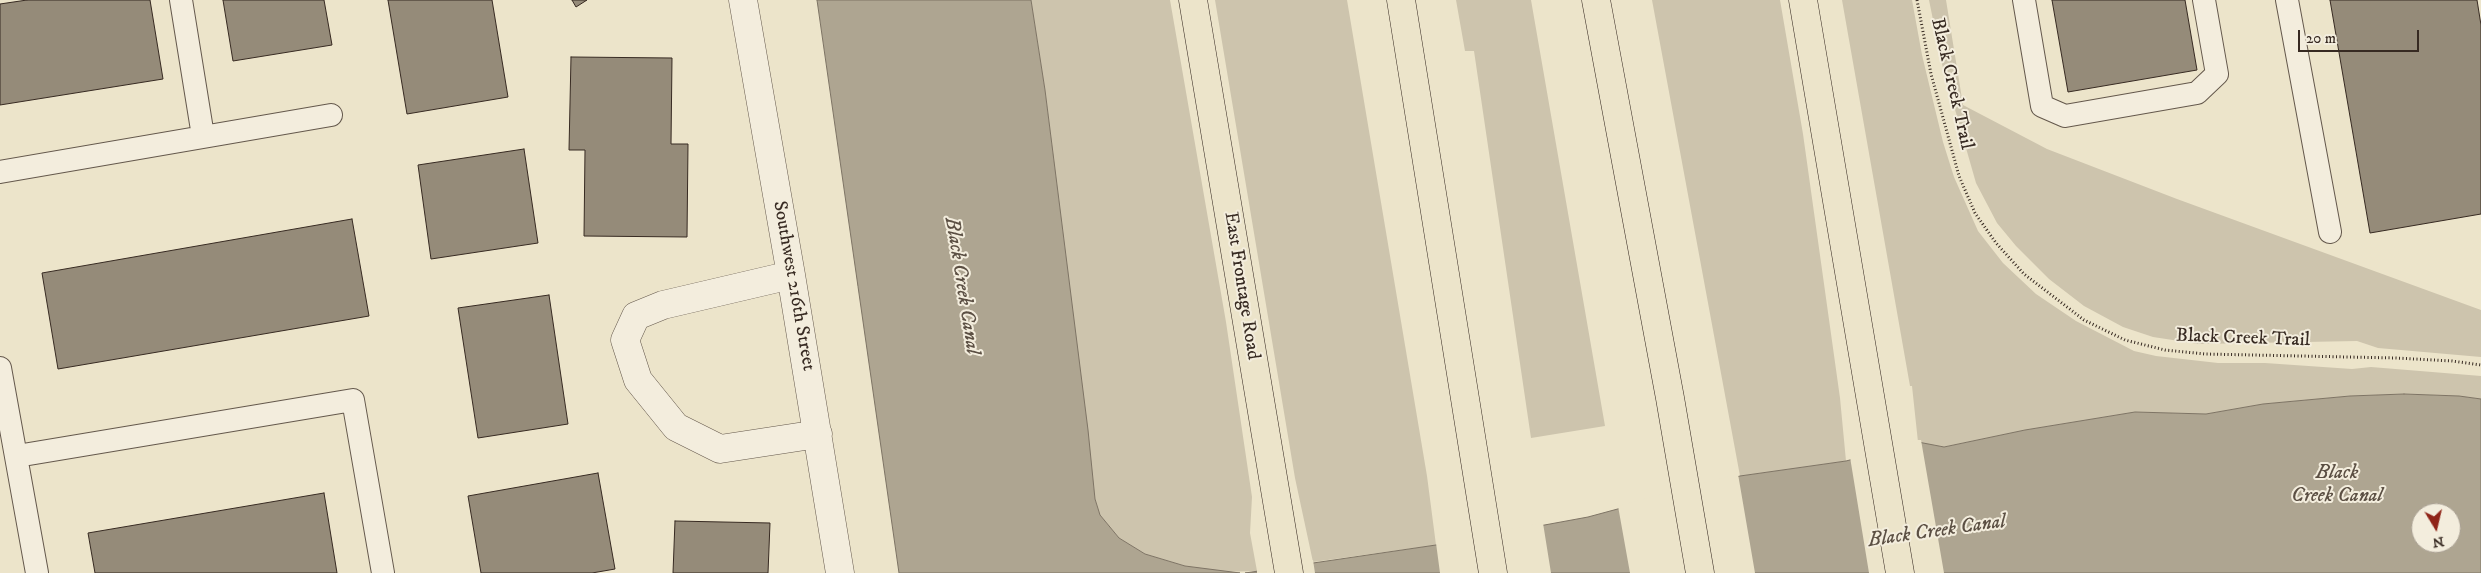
<!DOCTYPE html>
<html>
<head>
<meta charset="utf-8">
<style>
  body { margin:0 }
  #map { position:relative; width:2481px; height:573px; overflow:hidden; background:#ece4ca; font-family:"IM FELL DW Pica",serif }
  canvas { display:block }
  .north { position:absolute; left:2411px; top:503px; width:50px; height:50px; box-sizing:border-box; background:#f3eddd; border:1px solid #a89f92; border-radius:50%; rotate:171deg; font-size:14px; font-weight:700; line-height:20px; text-align:center; color:#372a22 }
  .north::after { content:''; display:block; margin:auto; width:18px; height:22px; background:#8f2418; clip-path:polygon(50% 0,100% 100%,50% 72%,0 100%) }
  .scale { position:absolute; left:2298px; top:30px; width:121px; height:22px; box-sizing:border-box; border:2px solid #372a22; border-top:0; padding-left:6px; font-size:15px; line-height:18px; white-space:nowrap; color:#372a22; -webkit-text-stroke:4px #f3eddd; paint-order:stroke }
</style>
</head>
<body>
<div id="map">
<canvas width="2481" height="573"></canvas>
<div class="north">N</div>
<div class="scale">20 m</div>
</div>
<script>
const g = document.querySelector('canvas').getContext('2d');
g.lineJoin = 'round';
function fill(path, color) { g.fillStyle = color; g.fill(path, 'evenodd'); }
const poly = rows => new Path2D(rows.map(r => 'M' + r).join(''));
function stroke(path, color, width, dash) { g.strokeStyle = color; g.lineWidth = width; g.lineCap = dash ? 'butt' : 'round'; g.setLineDash(dash || []); g.stroke(path); }
function label(font, color, halo, rows, align = 'center') {
  g.font = font + ' "IM FELL DW Pica",serif'; g.lineWidth = 4; g.setLineDash([]); g.textBaseline = 'middle'; g.strokeStyle = halo; g.fillStyle = color; for (const [text, x, y, turn = 0] of rows) {
    g.save(); g.translate(x, y); g.rotate((+turn || 0) * Math.PI / 180); g.textAlign = isNaN(turn) ? turn : align; if (halo) g.strokeText(text, 0, 0); g.fillText(text, 0, 0); g.restore();
  }
}
const green = poly([
  [1031,0,1170,0,1226,322,1252,497,1250,533,1257,571,1220,572,1185,566,1145,554,1119,538,1100,515,1095,499,1045,90],
  [1215,0,1347,0,1427,476,1436,545,1313,562,1295,478],
  [1456,0,1531,0,1605,426,1531,438,1474,51,1465,51],
  [1652,0,1780,0,1803,134,1840,398,1846,461,1740,476],
  [1842,0,1912,0,1922,55,1943,142,1954,177,1978,231,2003,263,2036,294,2076,321,2134,351,2156,356,2218,363,2265,363,2352,369,2371,367,2481,376,2481,399,2459,396,2404,394,2350,396,2263,404,2206,414,2135,412,2025,430,1943,447,1918,442,1912,386,1910,386],
  [1929,0,1946,0,1963,105,2047,149,2177,199,2481,310,2481,357,2378,348,2357,341,2199,344,2153,337,2123,327,2084,306,2049,279,2016,246,1997,223,1976,183,1942,64]
]);
const water = poly([
  [817,0,1031,0,1045,90,1088,430,1095,499,1100,515,1119,538,1145,554,1185,566,1240,573,899,573,817,0],
  [2404,394,2459,396,2481,399,2481,573,1245,573,1436,545,1588,517,1740,476,1846,461,1918,442,1944,447,2025,430,2135,412,2206,414,2263,404,2350,396,2404,394],
  [2421,513,2451,513,2451,543,2421,543,2421,513]
]);
const pier = poly([
  [1917,440,1921,440,1944,573,1869,573,1850,457],
  [1738,474,1755,573,1630,573,1618,506],
  [1543,523,1551,573,1440,573,1436,543],
  [1313,560,1315,573,1257,573,1257,569]
]);
const building = poly([
  [27,0,150,0,163,79,0,105,0,4,27,0],
  [223,0,324,0,332,45,233,61,223,0],
  [388,0,492,0,508,97,407,114,388,0],
  [572,0,587,0,576,7,572,0],
  [2052,0,2185,0,2197,70,2068,92,2052,0],
  [2330,0,2477,0,2481,25,2481,214,2370,233,2330,0],
  [571,57,672,58,671,144,688,144,687,237,584,236,585,150,569,150,571,57],
  [524,149,538,243,431,259,418,165,524,149],
  [352,219,369,316,58,369,42,273,352,219],
  [549,295,568,424,478,438,458,308,549,295],
  [598,473,615,569,592,573,481,573,468,496,598,473],
  [324,493,337,573,95,573,88,533,324,493],
  [675,521,770,523,768,573,673,573,675,521]
]);
const path = poly([
  [1917,0,1931,74,1959,176,1975,213,1996,243,2024,274,2084,320,2125,340,2165,350,2205,354,2396,358,2452,361,2481,365]
]);
const lane = poly([
  [181,0,203,136],
  [2024,0,2042,106,2065,116,2197,93,2217,74,2204,0],
  [2287,0,2330,232],
  [0,172,331,115],
  [0,368,37,573],
  [17,456,353,400,383,573]
]);
const street = poly([
  [743,0,791,275,840,573],
  [791,275,663,305,636,316,625,340,638,380,676,427,720,449,818,434]
]);
const primary = poly([
  [1193,0,1289,573],
  [1803,0,1900,573]
]);
const highway = poly([
  [1401,0,1493,573],
  [1596,0,1670,398,1700,573]
]);
const streetNames = [
  ["Black Creek Trail",1951,84,77],
  ["Southwest 216th Street",793,286,80],
  ["East Frontage Road",1241,286,81],
  ["Black Creek Trail",2243,339,2]
];
const waterNames = [
  ["Black Creek Canal",961,286,81],
  ["Black",2337,474],
  ["Creek Canal",2337,497],
  ["Black Creek Canal",1937,532,-8]
];
fill(green, '#cdc4ad');
fill(water, '#aea591');
stroke(water, '#7e7465', 1);
fill(pier, '#ece4ca');
fill(building, '#958b79');
stroke(building, '#372a22', 1);
stroke(lane, '#64584c', 24);
stroke(street, '#64584c', 29);
stroke(primary, '#372a22', 29);
stroke(highway, '#372a22', 29);
stroke(path, '#372a22', 3, [1, 2.5]);
stroke(lane, '#f3eddd', 22);
stroke(street, '#f3eddd', 28);
stroke(primary, '#ece4ca', 28);
stroke(highway, '#ece4ca', 28);
label('19px', '#372a22', '#f3eddd', streetNames);
label('italic 20px', '#5b4f43', '#f3eddd', waterNames);
</script>
</body>
</html>
